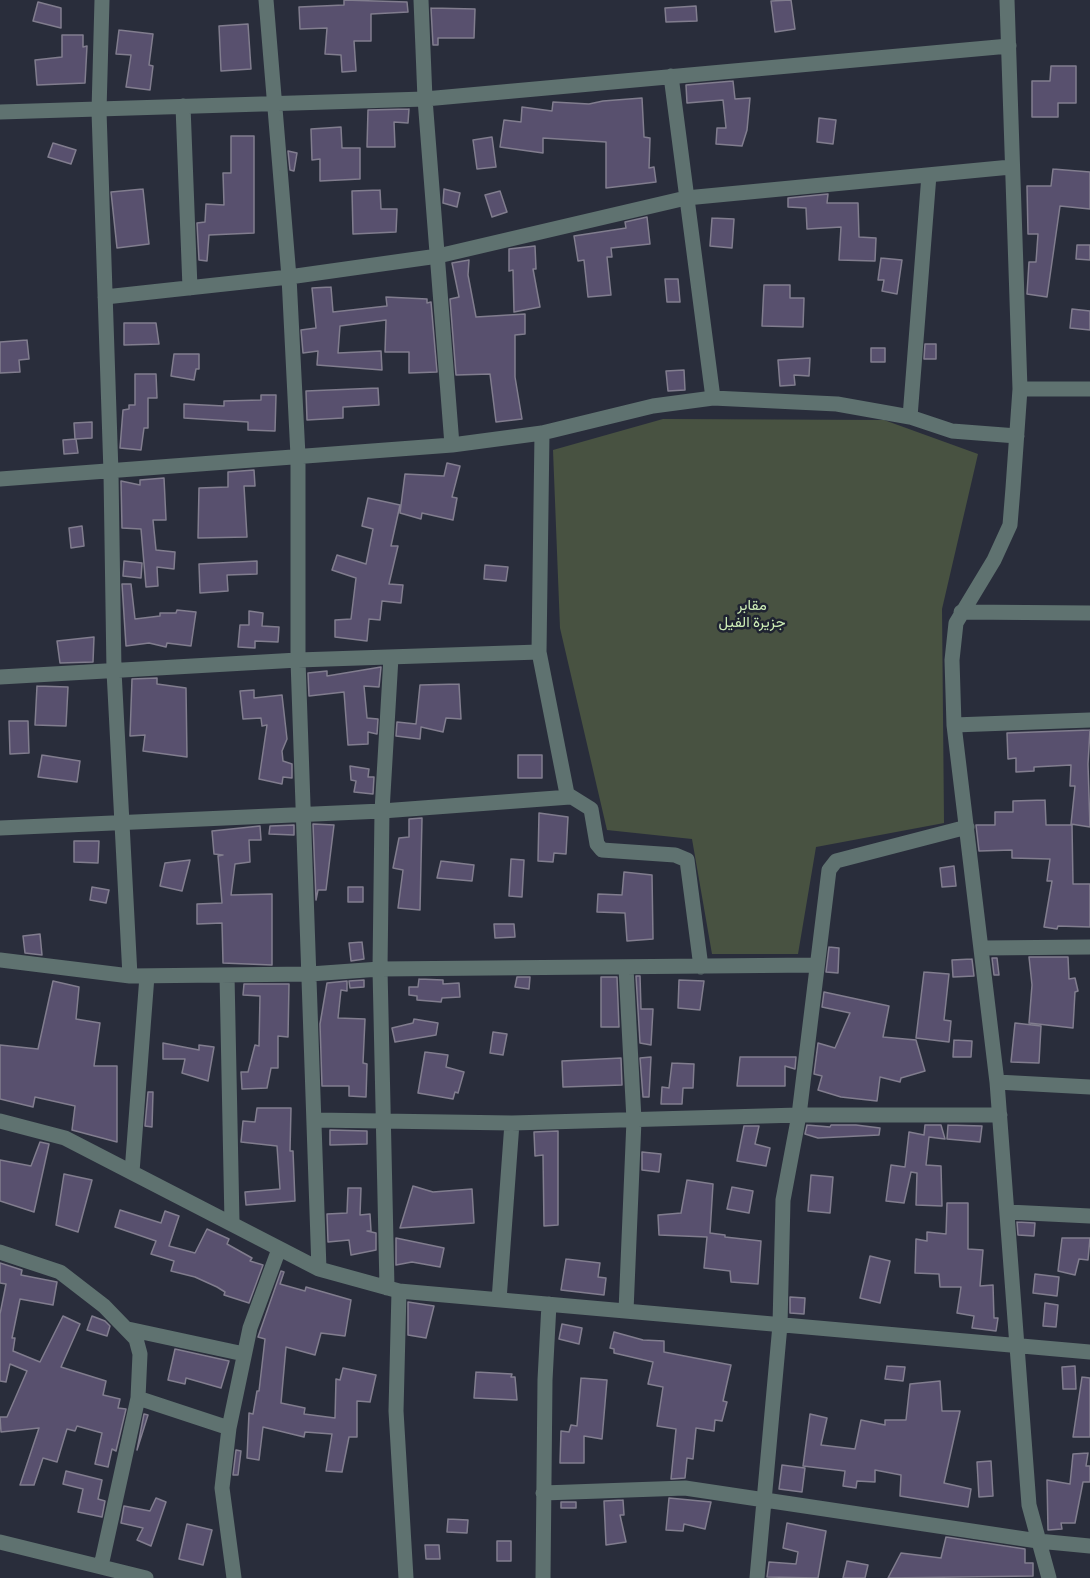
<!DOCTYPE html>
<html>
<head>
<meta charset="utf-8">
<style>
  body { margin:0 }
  canvas { display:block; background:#292d3b }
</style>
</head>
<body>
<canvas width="1090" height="1578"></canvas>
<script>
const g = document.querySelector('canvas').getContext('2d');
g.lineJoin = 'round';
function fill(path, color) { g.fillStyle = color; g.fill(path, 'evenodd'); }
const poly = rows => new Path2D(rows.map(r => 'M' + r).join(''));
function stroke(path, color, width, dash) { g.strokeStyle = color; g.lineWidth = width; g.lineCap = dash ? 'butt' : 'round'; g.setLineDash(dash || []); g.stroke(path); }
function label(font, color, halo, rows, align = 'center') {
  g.font = font + ' "Titillium Web",Vazirmatn,sans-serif'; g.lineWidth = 5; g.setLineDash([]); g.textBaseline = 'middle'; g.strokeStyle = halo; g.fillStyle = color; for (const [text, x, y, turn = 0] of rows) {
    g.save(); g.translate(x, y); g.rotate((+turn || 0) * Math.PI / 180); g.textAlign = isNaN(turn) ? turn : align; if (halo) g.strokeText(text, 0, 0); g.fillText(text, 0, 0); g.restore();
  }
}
const green = poly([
  [663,419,884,420,978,454,942,609,944,823,816,847,798,954,712,954,692,839,607,830,560,628,553,450]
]);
const building = poly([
  [344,0,407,2,408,12,371,14,371,41,354,41,356,71,342,72,341,55,325,54,327,28,300,29,299,7,344,5,344,0],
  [791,0,795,29,775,32,771,1,791,0],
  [38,2,61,8,61,28,33,21,38,2],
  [696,6,697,21,666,22,665,8,696,6],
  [431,8,475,9,474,38,438,38,438,45,433,45,431,8],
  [248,24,251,69,221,71,219,26,248,24],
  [119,30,153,34,149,65,153,66,150,90,126,87,131,55,116,54,119,30],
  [62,35,83,35,83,47,87,46,85,83,37,85,35,60,62,57,62,35],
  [1051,66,1076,66,1076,103,1058,103,1058,117,1032,117,1032,81,1050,81,1051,66],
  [733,81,735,99,750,98,747,130,742,146,716,144,717,128,726,128,723,100,687,103,686,85,733,81],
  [642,98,644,137,650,138,649,168,654,167,656,182,606,188,606,142,543,138,543,153,500,147,504,120,521,122,522,107,552,111,553,102,589,104,603,101,642,98],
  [409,109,408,123,394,122,395,147,367,147,368,110,409,109],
  [819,118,836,120,833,144,817,142,819,118],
  [341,127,342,148,360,148,360,179,320,181,320,159,312,160,311,129,341,127],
  [231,136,254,136,254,233,209,235,207,261,199,260,197,223,205,222,206,204,224,205,223,173,231,173,231,136],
  [492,137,496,167,477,169,473,140,492,137],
  [53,143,76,150,71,164,48,157,53,143],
  [288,151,297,153,294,171,290,170,288,151],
  [1053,169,1090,172,1090,209,1060,206,1047,297,1027,294,1029,262,1036,262,1038,234,1028,234,1027,186,1051,186,1053,169],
  [143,189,149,244,117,248,111,192,143,189],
  [444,189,460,193,457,207,443,203,444,189],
  [380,190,381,209,397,209,396,232,353,234,352,191,380,190],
  [500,191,507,212,492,217,485,195,500,191],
  [828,194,827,203,858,203,859,237,876,238,875,261,839,260,841,227,807,229,806,208,788,207,788,198,828,194],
  [647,217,650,244,611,248,612,257,607,257,611,295,588,297,584,260,578,261,574,236,626,228,625,222,647,217],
  [712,218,734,219,732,248,710,246,712,218],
  [1077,245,1090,245,1090,260,1076,259,1077,245],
  [535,246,536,269,533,269,540,307,514,312,513,270,509,271,509,249,535,246],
  [881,258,902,260,897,294,882,291,884,280,878,280,881,258],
  [469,260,468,275,476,317,525,314,525,334,515,335,515,377,522,419,496,422,490,374,456,375,450,299,459,297,452,263,469,260],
  [665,279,678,279,680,302,667,302,665,279],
  [764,285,790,285,790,298,804,298,803,327,762,326,764,285],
  [331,287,333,312,387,306,386,297,427,299,427,303,431,302,437,372,409,373,409,352,385,352,386,320,340,326,338,353,381,351,382,370,317,365,318,351,303,353,301,330,316,328,312,288,331,287],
  [1072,309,1090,311,1090,330,1070,328,1072,309],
  [124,323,156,323,159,344,124,345,124,323],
  [27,340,29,359,19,360,20,372,0,373,0,342,27,340],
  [925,344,936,344,936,359,924,359,925,344],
  [871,348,885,348,885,362,871,362,871,348],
  [174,354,199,354,199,369,196,369,194,380,171,376,174,354],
  [810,358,809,376,794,375,795,385,780,386,778,360,810,358],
  [684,370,685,390,668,391,666,371,684,370],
  [135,374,156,374,157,398,148,398,148,428,144,428,141,450,120,448,123,410,129,409,129,405,135,405,135,374],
  [378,388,379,405,343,407,343,418,307,420,306,391,378,388],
  [261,395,276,395,275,431,248,430,248,422,184,418,184,404,224,406,224,401,261,400,261,395],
  [92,422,92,438,75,439,74,423,92,422],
  [76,439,78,453,64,454,63,440,76,439],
  [447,463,460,466,452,497,457,498,453,520,422,513,421,519,400,513,405,474,444,476,447,463],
  [254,470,255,486,244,486,247,537,198,538,199,488,228,487,228,472,254,470],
  [164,478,166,520,153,520,156,550,175,552,174,569,157,567,158,586,146,587,141,529,122,528,121,481,140,485,140,480,164,478],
  [368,498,400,505,391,546,398,546,389,584,403,585,401,603,382,601,380,620,369,619,367,641,335,637,335,620,351,619,356,578,332,570,337,555,366,564,373,529,362,526,368,498],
  [82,526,84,546,71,548,69,528,82,526],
  [124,561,142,563,141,578,123,576,124,561],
  [257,561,257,574,227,575,228,591,200,593,199,564,257,561],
  [485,565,508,567,506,581,484,579,485,565],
  [122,584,131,584,135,619,160,616,160,613,176,613,177,610,196,612,191,646,167,643,166,647,149,643,126,646,122,584],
  [249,611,263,613,262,626,279,627,278,642,255,641,255,648,238,647,240,625,249,625,249,611],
  [94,637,93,662,60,663,57,641,94,637],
  [381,667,379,687,364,686,367,718,378,719,377,734,368,732,368,744,348,745,344,692,309,696,308,673,327,671,327,676,381,667],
  [157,678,157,684,186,688,187,757,143,751,145,735,130,736,132,679,157,678],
  [459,684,461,719,446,718,443,732,421,727,420,739,396,736,397,722,416,724,420,685,459,684],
  [37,686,68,687,66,726,35,725,37,686],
  [254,690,254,698,282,695,287,739,282,751,283,761,292,764,292,778,283,777,282,784,259,779,267,725,262,726,261,718,243,719,240,691,254,690],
  [9,721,28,721,29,753,10,754,9,721],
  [1090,730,1088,764,1090,827,1071,824,1075,786,1070,786,1071,765,1034,767,1034,771,1016,772,1016,758,1008,759,1007,733,1090,730],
  [42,755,80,761,77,782,38,777,42,755],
  [518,755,542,755,542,778,518,778,518,755],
  [350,766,369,769,368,777,374,777,373,794,354,792,356,781,351,780,350,766],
  [1045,800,1046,825,1072,825,1073,884,1090,884,1090,927,1058,926,1057,929,1044,927,1052,881,1047,881,1050,859,1012,858,1012,850,979,851,976,825,995,825,995,812,1013,812,1013,801,1045,800],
  [539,813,568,817,566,854,554,853,553,862,538,861,539,813],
  [422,818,420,910,398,908,403,870,393,868,399,838,409,837,409,819,422,818],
  [313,824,334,825,326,890,318,890,316,900,313,824],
  [294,825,294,835,269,834,270,826,294,825],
  [260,826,261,840,249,840,250,862,235,864,231,895,272,894,272,965,223,963,222,923,197,924,197,904,222,903,218,856,223,855,214,854,212,831,260,826],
  [74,841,99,841,98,863,74,862,74,841],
  [511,859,524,860,522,897,509,896,511,859],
  [190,860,182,891,160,886,165,863,190,860],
  [441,861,474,865,472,881,437,878,441,861],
  [954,866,956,886,942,887,940,868,954,866],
  [624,872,652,875,653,939,627,941,625,913,597,912,598,894,622,895,624,872],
  [92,887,109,890,106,903,90,900,92,887],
  [348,887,363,887,363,902,348,902,348,887],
  [494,924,514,924,515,937,495,938,494,924],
  [40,934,42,955,25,953,23,936,40,934],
  [362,942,364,959,351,961,349,943,362,942],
  [829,947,839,948,838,973,826,972,829,947],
  [1029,957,1068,957,1069,979,1075,978,1078,991,1075,992,1073,1028,1029,1023,1032,985,1029,957],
  [992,958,997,958,999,975,994,975,992,958],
  [972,959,974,976,953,977,952,960,972,959],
  [924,972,949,974,944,1020,951,1021,949,1042,916,1038,924,972],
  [636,976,640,976,641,1009,653,1009,651,1045,640,1043,636,976],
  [517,977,530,977,529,989,515,987,517,977],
  [601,977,617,977,619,1027,601,1027,601,977],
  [419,979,443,980,443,984,459,983,460,997,442,998,441,1002,417,1000,417,996,409,995,409,987,418,987,419,979],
  [364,980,364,987,350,988,349,981,364,980],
  [679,980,704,981,700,1010,678,1008,679,980],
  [53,981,79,987,76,1019,100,1023,94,1066,117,1066,117,1142,72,1130,75,1106,35,1097,33,1107,0,1099,0,1045,38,1049,53,981],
  [347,981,347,991,341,990,338,1018,365,1019,363,1063,367,1064,366,1097,349,1096,349,1086,322,1086,320,1024,327,983,347,981],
  [244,984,289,984,288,1037,278,1036,278,1068,271,1068,267,1088,242,1089,241,1072,248,1072,255,1045,259,1046,260,996,243,995,244,984],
  [824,992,889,1006,883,1037,916,1040,925,1071,901,1078,900,1082,880,1077,877,1101,841,1097,818,1090,822,1076,814,1074,818,1043,835,1048,850,1013,822,1007,824,992],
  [414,1019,438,1023,436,1035,395,1042,392,1028,413,1023,414,1019],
  [1015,1023,1041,1026,1039,1063,1011,1062,1015,1023],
  [493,1032,507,1034,503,1055,490,1053,493,1032],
  [954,1040,972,1041,971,1057,953,1057,954,1040],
  [163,1043,199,1050,199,1045,214,1047,208,1081,182,1073,185,1059,163,1059,163,1043],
  [425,1052,448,1055,446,1067,464,1072,458,1093,455,1092,453,1099,418,1093,425,1052],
  [651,1057,649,1097,643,1097,640,1058,651,1057],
  [740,1057,796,1057,795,1069,785,1066,785,1086,737,1086,740,1057],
  [621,1058,622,1085,563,1087,562,1061,621,1058],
  [672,1063,694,1064,693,1088,683,1088,682,1104,661,1104,662,1087,669,1088,672,1063],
  [148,1092,153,1092,152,1127,145,1126,148,1092],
  [257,1108,291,1108,290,1151,293,1151,295,1201,246,1205,245,1192,280,1189,277,1146,241,1142,243,1121,255,1122,257,1108],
  [807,1125,830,1127,831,1125,856,1125,880,1128,879,1135,818,1138,805,1134,807,1125],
  [925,1125,941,1125,945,1139,929,1137,926,1165,941,1166,942,1206,916,1205,917,1173,911,1172,904,1203,886,1201,891,1165,905,1167,909,1132,924,1135,925,1125],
  [948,1125,982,1126,980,1142,947,1139,948,1125],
  [744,1126,759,1126,755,1144,770,1148,766,1166,737,1161,744,1126],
  [330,1130,367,1131,367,1144,330,1145,330,1130],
  [558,1131,558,1225,544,1226,543,1155,535,1156,534,1132,558,1131],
  [40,1142,49,1144,34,1212,0,1201,0,1160,31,1166,40,1142],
  [642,1152,661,1154,659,1172,642,1170,642,1152],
  [64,1174,92,1180,78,1232,56,1225,64,1174],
  [811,1175,833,1177,830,1213,808,1211,811,1175],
  [687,1180,713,1184,710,1233,725,1235,725,1237,761,1241,758,1284,731,1282,730,1271,704,1268,707,1237,659,1235,658,1215,681,1213,687,1180],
  [413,1186,433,1192,472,1189,474,1223,400,1228,413,1186],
  [732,1187,753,1191,749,1213,727,1209,732,1187],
  [348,1188,361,1188,360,1215,370,1214,371,1231,367,1231,376,1233,376,1250,351,1255,349,1240,328,1242,327,1214,347,1213,348,1188],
  [947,1203,968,1203,968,1249,983,1250,980,1286,993,1285,994,1318,998,1318,996,1331,972,1328,974,1316,957,1313,961,1287,940,1287,939,1274,915,1273,916,1239,927,1241,927,1232,946,1234,947,1203],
  [120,1210,161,1223,165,1211,179,1216,169,1246,195,1253,207,1229,229,1239,227,1244,252,1258,250,1261,263,1265,249,1303,224,1295,225,1292,217,1287,195,1277,171,1271,174,1261,151,1254,156,1241,115,1227,120,1210],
  [1017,1222,1035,1223,1034,1236,1018,1235,1017,1222],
  [396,1238,444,1248,440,1267,412,1262,396,1265,396,1238],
  [1062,1238,1090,1238,1088,1260,1079,1259,1075,1275,1058,1271,1062,1238],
  [870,1256,890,1261,880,1303,860,1298,870,1256],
  [566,1259,600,1263,598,1277,606,1278,604,1295,561,1290,566,1259],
  [0,1263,22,1270,21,1275,57,1282,53,1305,20,1299,12,1338,15,1338,13,1351,40,1362,63,1316,80,1324,61,1367,106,1381,103,1395,120,1399,118,1408,126,1409,116,1451,112,1449,108,1467,95,1464,102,1433,77,1426,75,1431,67,1429,57,1462,43,1458,34,1485,20,1485,39,1428,1,1432,0,1417,7,1417,27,1371,10,1364,6,1382,0,1381,0,1314,6,1284,0,1283,0,1263],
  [281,1271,284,1272,280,1284,305,1291,306,1287,351,1300,345,1336,321,1333,315,1355,286,1347,281,1403,305,1408,304,1414,335,1418,336,1379,340,1380,343,1368,376,1375,370,1402,357,1401,357,1437,349,1437,342,1472,326,1471,332,1434,305,1432,304,1437,263,1427,259,1460,247,1458,249,1413,253,1414,257,1391,259,1391,265,1339,258,1337,281,1271],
  [1035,1274,1059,1277,1057,1296,1033,1293,1035,1274],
  [790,1297,805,1298,804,1314,790,1313,790,1297],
  [408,1302,434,1306,426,1338,408,1335,408,1302],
  [1045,1303,1058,1305,1056,1327,1043,1326,1045,1303],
  [92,1316,105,1321,110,1326,107,1336,87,1330,92,1316],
  [562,1324,582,1328,579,1344,559,1339,562,1324],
  [614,1332,643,1340,664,1341,664,1352,731,1365,723,1401,727,1402,722,1421,715,1420,714,1431,696,1428,693,1459,687,1458,685,1478,671,1479,676,1429,657,1426,663,1387,648,1384,653,1362,614,1353,614,1349,610,1348,614,1332],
  [175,1349,229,1361,221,1388,186,1378,185,1384,168,1380,175,1349],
  [887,1366,905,1367,903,1381,885,1379,887,1366],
  [1075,1366,1076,1389,1063,1389,1062,1367,1075,1366],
  [476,1372,512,1374,511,1377,515,1377,517,1400,474,1398,476,1372],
  [1082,1377,1090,1378,1090,1437,1073,1437,1082,1377],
  [581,1378,607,1380,602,1439,584,1436,584,1463,560,1463,561,1431,569,1432,571,1425,577,1426,581,1378],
  [940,1381,942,1411,960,1411,944,1483,971,1489,968,1507,900,1496,901,1475,875,1470,875,1482,857,1481,856,1488,843,1486,845,1471,803,1466,810,1414,827,1418,821,1445,855,1449,861,1420,885,1425,885,1420,906,1420,910,1384,940,1381],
  [144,1414,148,1415,137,1450,144,1414],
  [236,1450,241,1451,238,1475,233,1475,236,1450],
  [1088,1453,1086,1466,1090,1466,1090,1482,1083,1482,1075,1523,1061,1523,1062,1529,1048,1530,1047,1480,1070,1484,1073,1454,1088,1453],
  [991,1461,993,1496,979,1497,977,1462,991,1461],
  [782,1465,805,1468,802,1492,779,1489,782,1465],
  [66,1471,102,1480,98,1499,105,1501,102,1517,78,1512,83,1489,63,1484,66,1471],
  [156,1498,166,1502,151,1546,137,1540,143,1528,121,1523,124,1506,150,1511,156,1498],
  [669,1498,711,1502,705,1529,684,1524,683,1531,666,1530,669,1498],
  [623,1500,624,1515,620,1515,626,1542,606,1545,604,1501,623,1500],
  [561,1502,576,1502,576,1508,561,1508,561,1502],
  [448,1519,468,1520,467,1533,447,1532,448,1519],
  [787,1523,826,1531,818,1578,767,1577,769,1562,796,1564,798,1552,783,1548,787,1523],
  [187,1524,212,1530,203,1565,179,1559,187,1524],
  [946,1537,1025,1549,1025,1563,1033,1563,1033,1576,888,1578,901,1553,941,1558,946,1537],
  [497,1541,511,1541,511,1561,497,1561,497,1541],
  [425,1545,439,1545,440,1559,426,1559,425,1545],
  [847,1561,868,1565,865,1578,843,1578,847,1561]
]);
const minor = poly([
  [102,0,99,111,111,473,114,671,130,976],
  [266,0,289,277,298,456,298,660,319,1269],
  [421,0,425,99,452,445],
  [1007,0,1020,389,1013,488,1010,525,994,560,956,623,952,660,954,725,997,1082,1029,1505,1049,1578],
  [671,76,713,398],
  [183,106,190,288],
  [0,112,425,99,1009,46],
  [105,297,289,277,438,256,686,198,1011,167],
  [1020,389,1090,389],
  [910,417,929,175],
  [542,433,539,652,567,794,591,809,597,844,602,850,675,855,687,860,701,967],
  [0,479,452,445,542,433,653,406,713,398,837,404,910,417,952,431,1017,436],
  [961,612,1090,613],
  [0,677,298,660,539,652],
  [954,725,1090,720],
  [0,828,382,811,570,797],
  [983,948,1090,947],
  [0,960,130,976,310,974,380,969,815,965],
  [626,968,634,1120,626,1311],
  [227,975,232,1222],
  [997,1082,1090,1087],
  [315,1120,512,1123,799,1115,1000,1115],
  [0,1121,65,1138,319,1269,399,1291,1090,1352],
  [132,1172,147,976],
  [1008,1212,1090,1216],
  [0,1252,60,1272,104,1306,136,1339,140,1354,138,1398,101,1566],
  [387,1288,380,969,382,811,391,657],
  [399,1291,396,1411,406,1578],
  [499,1300,512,1123],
  [128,1329,244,1354],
  [138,1398,229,1428,222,1488,234,1578],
  [229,1428,250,1328,279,1249],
  [543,1493,685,1488,1038,1541,1090,1546],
  [0,1542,146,1578],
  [543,1578,545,1380,549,1304],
  [757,1578,780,1325,783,1200,799,1115,829,870,836,861,967,827]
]);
const parkNames = [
  ["مقابر",752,606],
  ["جزيرة الفيل",752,623]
];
fill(green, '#485241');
fill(building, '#58506e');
stroke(building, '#817d8e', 1.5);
stroke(minor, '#5f7270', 15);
label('15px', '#ceeeb7', '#1f2331', parkNames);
</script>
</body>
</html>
